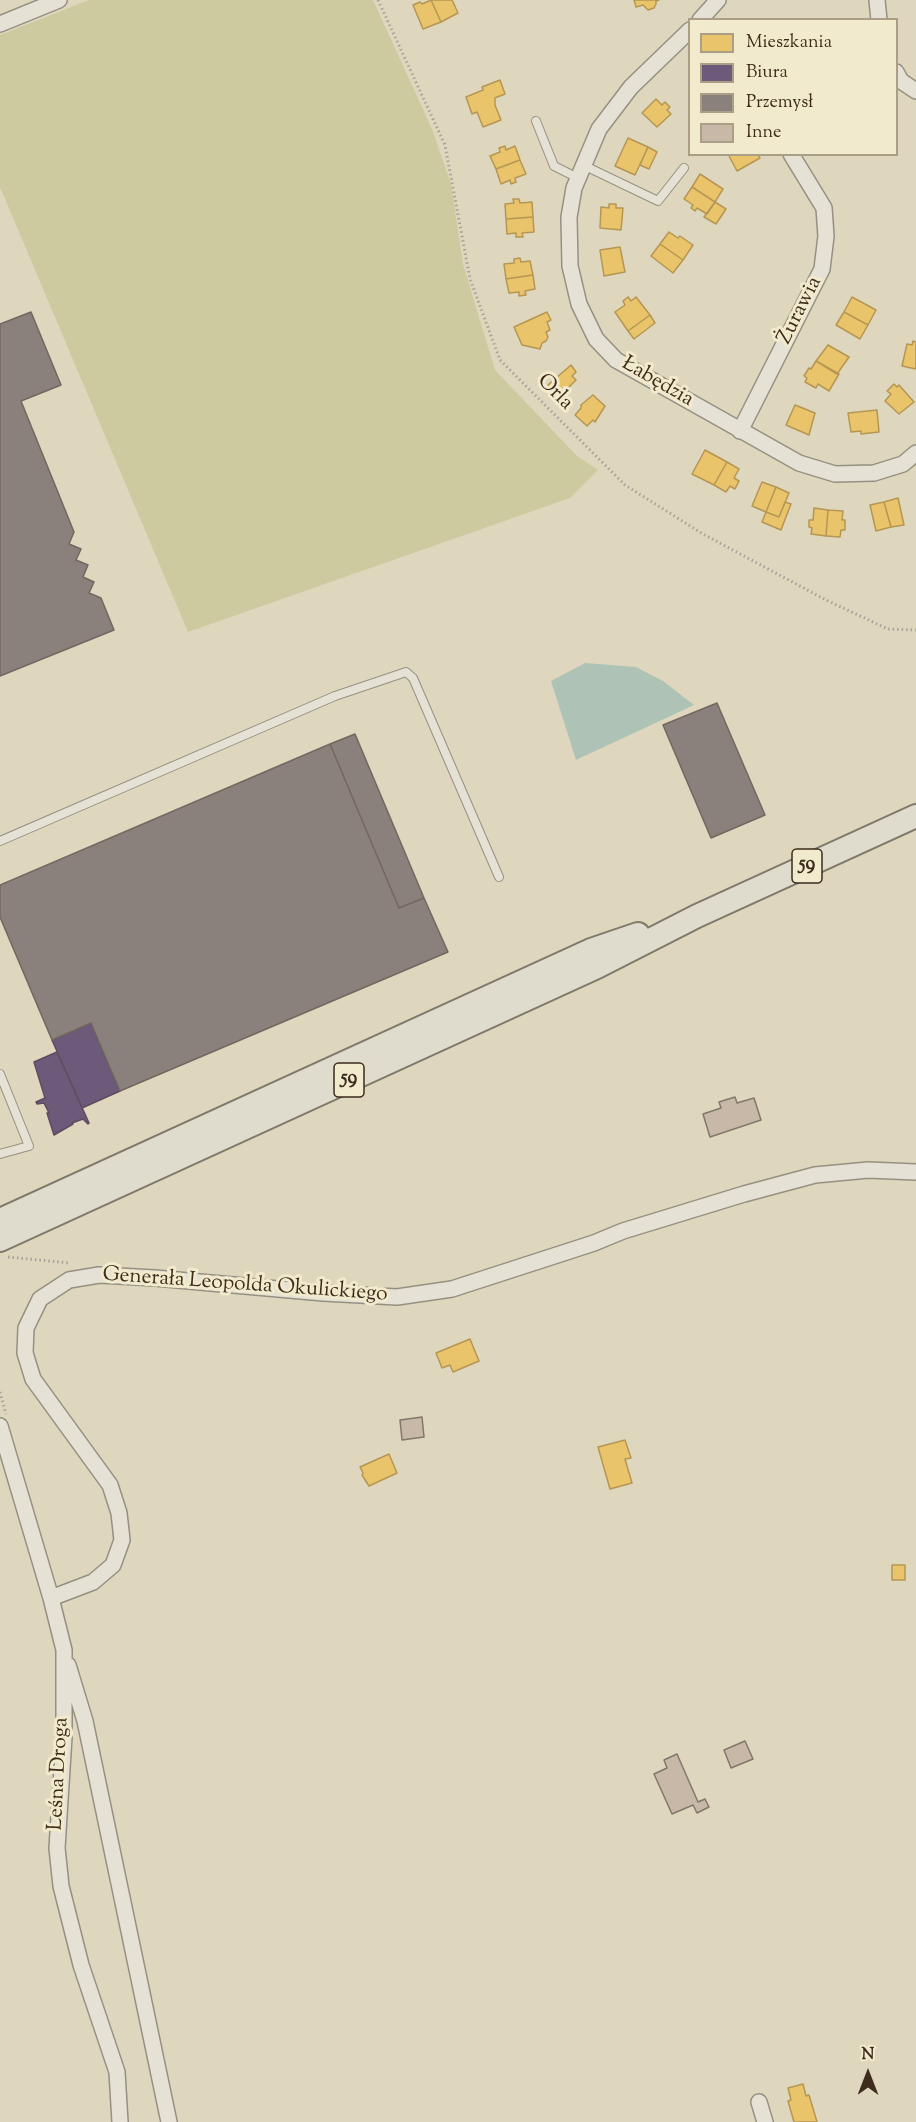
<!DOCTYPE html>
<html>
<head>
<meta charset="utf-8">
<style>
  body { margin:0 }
  #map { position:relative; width:916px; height:2122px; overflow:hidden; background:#ded7be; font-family:"Sorts Mill Goudy",serif }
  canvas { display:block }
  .legend { position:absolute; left:688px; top:18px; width:210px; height:138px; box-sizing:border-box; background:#f2eacc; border:2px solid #aa9e86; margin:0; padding:8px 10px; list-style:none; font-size:18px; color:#3d2b1d }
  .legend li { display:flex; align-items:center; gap:12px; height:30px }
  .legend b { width:30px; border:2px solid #aa9e86 }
  .north { position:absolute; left:838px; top:2044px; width:60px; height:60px; -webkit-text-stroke:4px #f2eacc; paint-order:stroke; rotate:0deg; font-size:16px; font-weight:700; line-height:24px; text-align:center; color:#3d2b1d }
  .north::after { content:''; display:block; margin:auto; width:21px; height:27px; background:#3d2b1d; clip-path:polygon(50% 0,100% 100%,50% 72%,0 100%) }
</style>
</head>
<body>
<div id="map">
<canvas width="916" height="2122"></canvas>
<ul class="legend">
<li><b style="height:16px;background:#e9c46a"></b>Mieszkania</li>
<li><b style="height:16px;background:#6d597a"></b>Biura</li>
<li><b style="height:16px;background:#8a817c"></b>Przemysł</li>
<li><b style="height:16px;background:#c8b8a8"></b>Inne</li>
</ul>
<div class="north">N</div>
</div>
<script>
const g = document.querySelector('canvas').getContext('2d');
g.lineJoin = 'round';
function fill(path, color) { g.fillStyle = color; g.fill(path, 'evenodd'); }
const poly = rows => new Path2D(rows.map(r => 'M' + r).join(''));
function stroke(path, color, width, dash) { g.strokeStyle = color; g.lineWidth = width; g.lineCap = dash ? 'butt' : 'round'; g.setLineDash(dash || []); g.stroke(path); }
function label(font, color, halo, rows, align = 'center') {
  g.font = font + ' "Sorts Mill Goudy",serif'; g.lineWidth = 6; g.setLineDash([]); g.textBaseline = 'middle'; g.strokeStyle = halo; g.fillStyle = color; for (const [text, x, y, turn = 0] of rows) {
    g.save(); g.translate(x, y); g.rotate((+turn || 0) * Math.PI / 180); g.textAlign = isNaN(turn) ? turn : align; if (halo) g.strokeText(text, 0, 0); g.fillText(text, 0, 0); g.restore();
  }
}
const green = poly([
  [89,0,373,0,432,129,451,184,463,264,495,370,577,456,598,470,570,498,188,632,0,187,0,35]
]);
const water = poly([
  [585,663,636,667,663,681,694,705,576,760,551,681]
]);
const homes = poly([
  [431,0,441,22,423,29,413,5,420,2,422,4,431,0],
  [431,0,452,0,458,13,441,22,431,0],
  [634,0,659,0,656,1,656,4,654,8,648,10,643,5,636,7,634,0],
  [500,80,505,94,495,98,495,105,501,120,483,127,477,112,472,114,466,97,483,90,482,87,500,80],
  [656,99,662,105,665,102,670,107,667,110,671,114,657,127,642,113,656,99],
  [628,138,648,147,635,175,615,166,628,138],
  [505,146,506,150,515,146,520,160,496,169,490,156,500,152,499,148,505,146],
  [648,147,657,152,649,169,640,165,648,147],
  [728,154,758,154,760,158,737,171,728,154],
  [520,160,526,174,515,178,516,182,511,184,510,180,501,184,496,169,520,160],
  [700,174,723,189,715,202,692,187,700,174],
  [692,187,715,202,707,214,697,208,695,211,691,208,693,205,684,199,692,187],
  [513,199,519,199,520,203,532,202,533,217,506,219,505,204,514,203,513,199],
  [715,202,726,209,716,224,704,217,715,202],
  [609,204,616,204,616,208,623,208,621,230,600,228,601,207,609,208,609,204],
  [533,217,534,232,522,233,523,237,516,237,516,233,507,234,506,219,533,217],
  [669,232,678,238,680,236,693,245,683,260,660,244,669,232],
  [660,244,683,260,673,273,651,256,660,244],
  [620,247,625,272,604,276,600,250,620,247],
  [520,258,521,262,530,261,533,275,506,279,504,264,514,263,514,259,520,258],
  [533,275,535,289,525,291,526,295,519,296,519,292,509,293,506,279,533,275],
  [628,297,631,301,636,297,650,315,628,331,615,312,625,305,623,301,628,297],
  [852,297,876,310,868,325,844,312,852,297],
  [547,312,551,320,547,322,550,330,546,332,548,337,546,341,542,343,540,349,522,345,514,327,547,312],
  [844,312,868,325,860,339,836,325,844,312],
  [650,315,655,323,634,339,628,331,650,315],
  [913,341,916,342,916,369,902,366,907,344,912,345,913,341],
  [828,345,849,357,837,374,816,361,828,345],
  [816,361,839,374,829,391,818,384,816,388,805,382,807,378,804,376,809,368,811,369,816,361],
  [571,365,576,372,572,376,576,380,567,389,569,392,560,400,548,385,571,365],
  [894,384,897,387,899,385,914,402,899,414,885,401,891,394,887,391,894,384],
  [593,395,605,406,595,422,593,420,587,426,575,415,581,408,581,405,593,395],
  [795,405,815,413,809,435,786,425,795,405],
  [877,410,879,432,861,434,861,431,851,432,848,413,877,410],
  [705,450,727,462,714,485,692,474,705,450],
  [727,462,739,469,734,478,739,481,735,489,730,486,726,492,714,485,727,462],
  [762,482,776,487,766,512,752,506,762,482],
  [776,487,789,493,779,517,766,512,776,487],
  [898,498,904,525,891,527,884,502,898,498],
  [785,502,791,504,781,530,762,522,766,512,779,517,785,502],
  [884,502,891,527,876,531,870,505,884,502],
  [814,508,828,510,826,536,811,534,812,528,809,527,809,520,813,520,814,508],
  [828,510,843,511,842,520,845,520,845,530,841,530,840,537,826,536,828,510],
  [470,1339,479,1361,453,1372,450,1365,442,1368,436,1353,470,1339],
  [625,1440,631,1458,625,1459,632,1483,610,1489,598,1447,625,1440],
  [389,1454,397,1473,369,1486,362,1475,363,1473,360,1467,389,1454],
  [892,1565,905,1565,905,1580,892,1580,892,1565],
  [803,2084,806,2096,809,2095,817,2122,794,2122,788,2101,791,2100,788,2088,803,2084]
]);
const offices = poly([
  [91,1023,120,1091,82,1108,52,1040,91,1023],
  [57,1052,89,1123,88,1124,83,1119,72,1123,73,1124,54,1135,47,1113,49,1113,44,1103,37,1104,36,1102,45,1098,34,1062,57,1052]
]);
const industry = poly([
  [31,312,61,385,21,401,74,532,69,544,81,549,76,560,88,565,83,577,94,582,89,593,101,598,114,630,0,676,0,324,31,312],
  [717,703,765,815,711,838,663,725,717,703],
  [355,734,424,898,399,908,330,744,355,734],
  [330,744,399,908,424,898,448,952,120,1091,91,1023,52,1040,0,917,0,885,330,744]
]);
const building = poly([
  [735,1097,737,1103,754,1098,761,1120,710,1137,703,1114,721,1108,719,1102,735,1097],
  [422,1417,424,1437,402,1440,400,1420,422,1417],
  [745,1741,753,1759,731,1768,724,1750,745,1741],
  [677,1754,698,1802,705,1799,709,1807,697,1813,693,1805,672,1814,654,1774,667,1768,664,1760,677,1754]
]);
const path = poly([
  [378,0,445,145,470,279,500,360,625,485,703,534,826,600,888,629,916,630],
  [8,1257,70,1263],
  [0,1392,6,1414]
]);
const lane = poly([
  [536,121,554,166,578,178],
  [583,165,658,201,684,168],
  [0,841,335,696,406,672,413,678,499,877],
  [0,1074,29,1146,0,1154]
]);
const street = poly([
  [877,0,879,20],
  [700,20,718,0],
  [0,24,59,0],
  [690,30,631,87,599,129,574,188,569,217,570,266,579,304,596,339,616,360,799,463,835,474,874,473,903,464,916,453],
  [896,72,901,81,916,91],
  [740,431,822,269,826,236,824,208,791,154],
  [0,1426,51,1598,64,1650,64,1737,57,1848,61,1886,81,1965,117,2072,120,2122],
  [51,1598,93,1582,113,1565,122,1540,119,1513,110,1485,33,1379,25,1353,26,1328,40,1299,69,1280,99,1275,155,1278,323,1293,397,1297,452,1289,594,1243,623,1231,744,1194,815,1175,868,1170,916,1172],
  [68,1665,85,1721,169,2122],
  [759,2102,765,2122]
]);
const primary = poly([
  [0,1220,591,950,638,934],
  [0,1240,597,967,697,916,916,816]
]);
const shields = [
  [807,866,30],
  [349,1080,30]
];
const shieldNames = [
  ["59",807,866],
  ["59",349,1080]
];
const streetNames = [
  ["Żurawia",801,311,-63],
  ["Łabędzia",657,383,30],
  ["Orla",554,393,45],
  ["Generała Leopolda Okulickiego",245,1286,4],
  ["Leśna Droga",60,1774,-87]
];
fill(green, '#cdca9f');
fill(water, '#aec3b6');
fill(homes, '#e9c46a');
stroke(homes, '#b59653', 1.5);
fill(offices, '#6d597a');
stroke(offices, '#5f4b5e', 1.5);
fill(industry, '#8a817c');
stroke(industry, '#736760', 1.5);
fill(building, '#c8b8a8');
stroke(building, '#80796b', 1.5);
stroke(lane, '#969080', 10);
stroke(street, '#969080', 18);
stroke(primary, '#80796b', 26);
stroke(path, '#a8a399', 3, [1.5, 3]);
stroke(lane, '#e5e1d4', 8);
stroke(street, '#e5e1d4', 15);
stroke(primary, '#e0dccd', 22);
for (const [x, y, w] of shields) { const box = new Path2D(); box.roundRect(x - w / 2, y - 17, w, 34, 4.5); g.fillStyle = '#f2eacc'; g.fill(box); stroke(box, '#3d2b1d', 1.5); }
label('bold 20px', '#3d2b1d', null, shieldNames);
label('21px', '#3d2b1d', '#f2eacc', streetNames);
</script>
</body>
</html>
